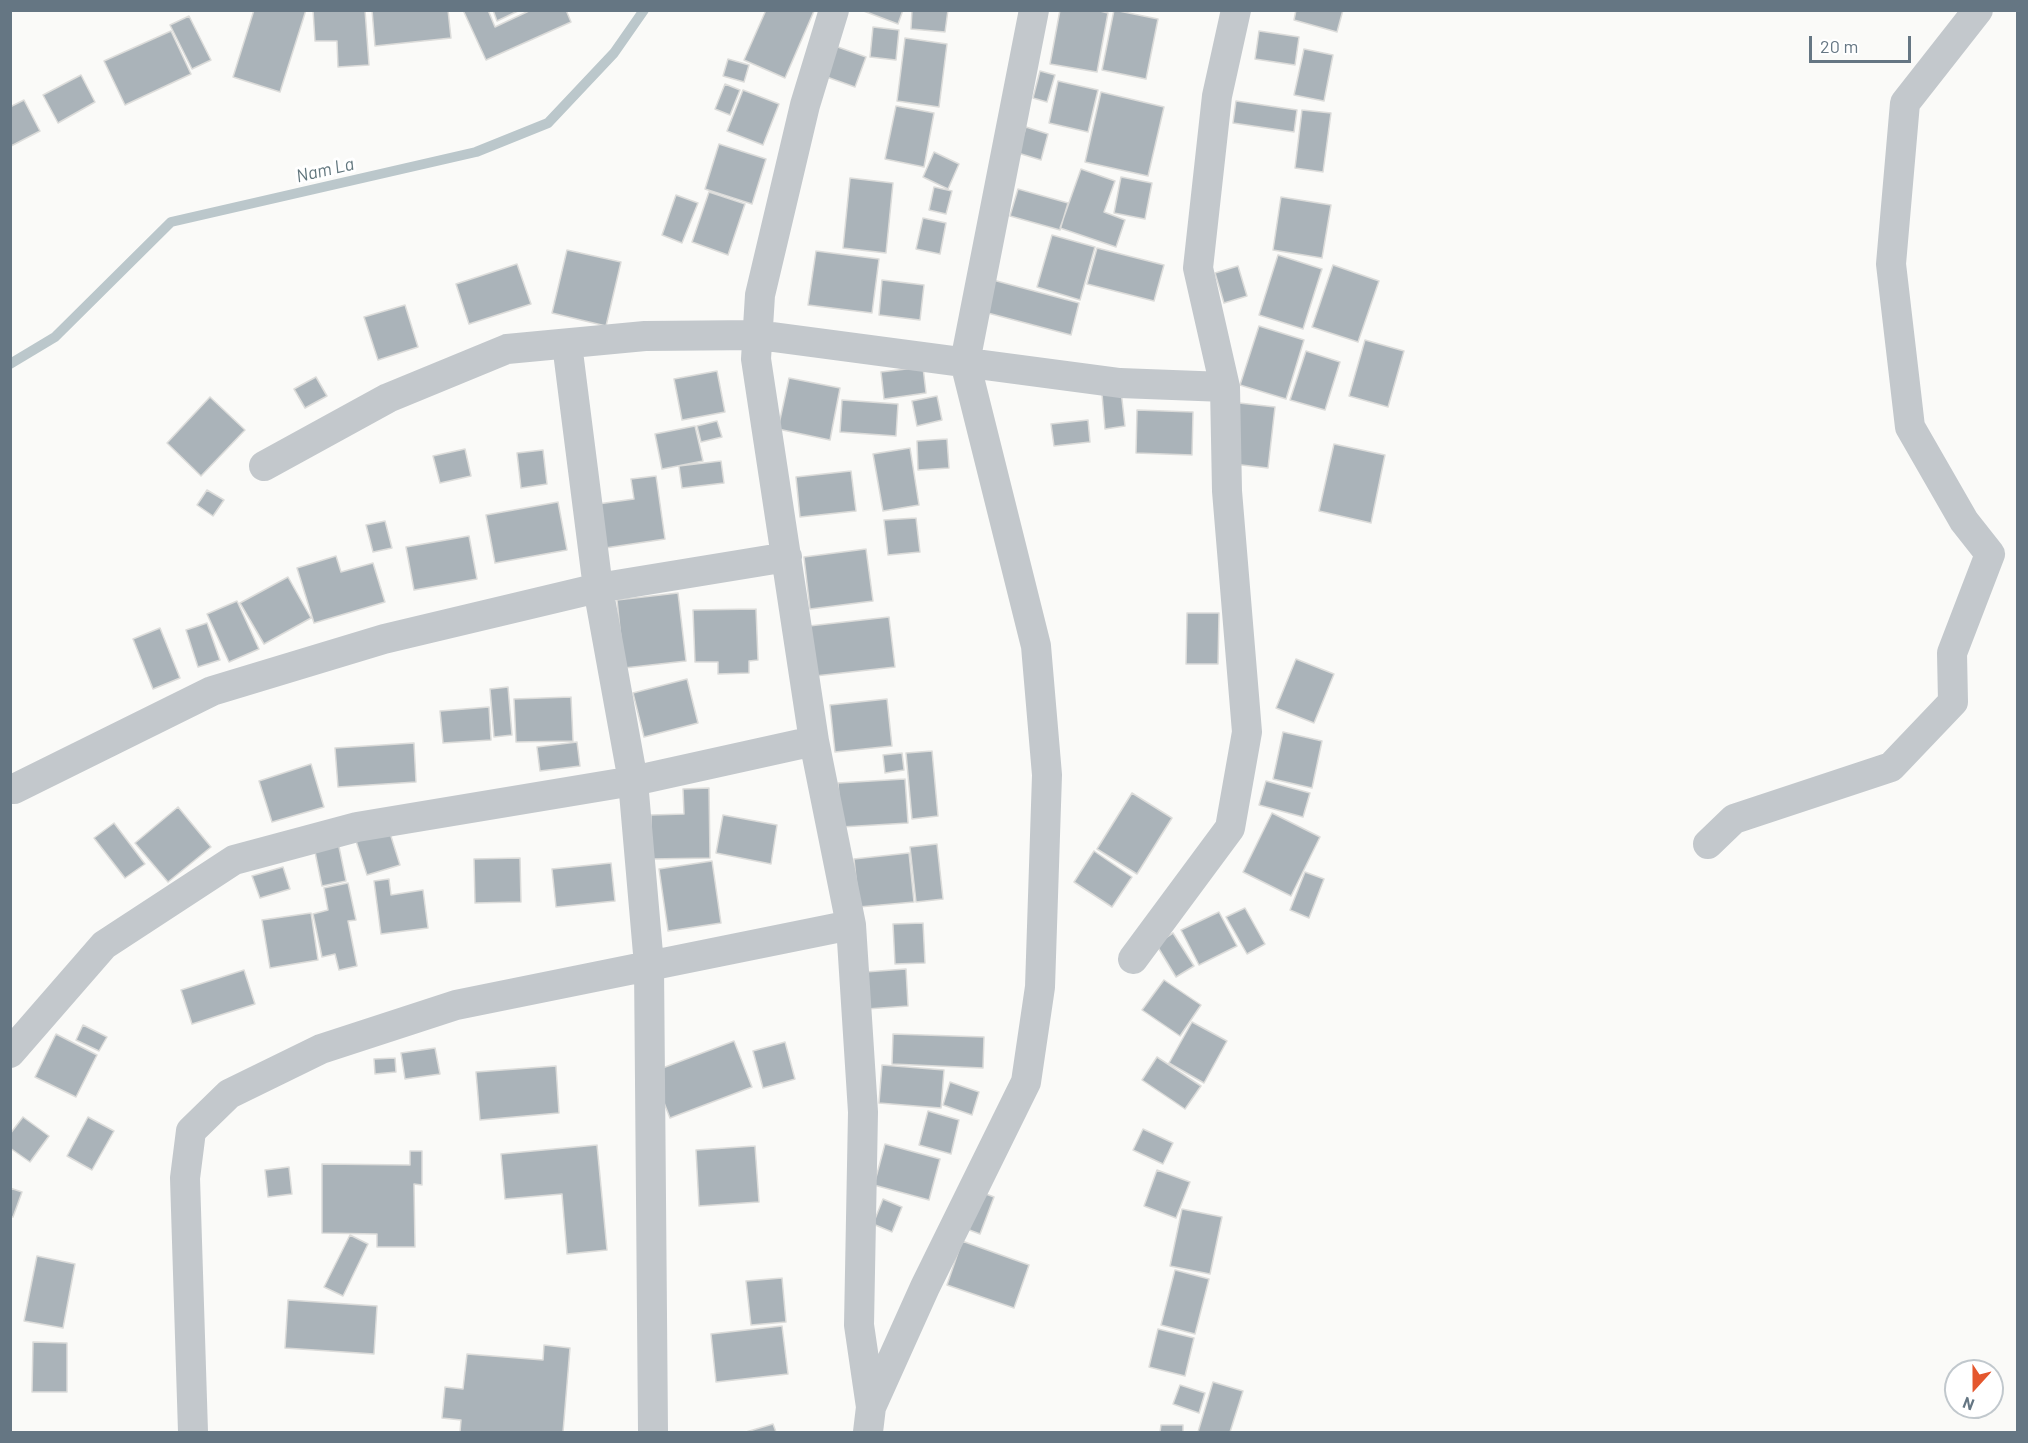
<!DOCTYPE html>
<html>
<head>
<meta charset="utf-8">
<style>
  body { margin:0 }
  #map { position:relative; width:2028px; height:1443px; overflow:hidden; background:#fafaf8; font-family:Barlow,sans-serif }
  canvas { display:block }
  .frame { position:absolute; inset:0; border:12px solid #657683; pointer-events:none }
  .north { position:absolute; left:1944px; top:1359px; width:60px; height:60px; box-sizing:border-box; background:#fff; border:2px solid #c1c8cd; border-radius:50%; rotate:201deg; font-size:16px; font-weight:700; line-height:24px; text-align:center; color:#657683 }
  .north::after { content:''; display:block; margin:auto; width:21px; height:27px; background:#e4572e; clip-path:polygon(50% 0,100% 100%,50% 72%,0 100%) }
  .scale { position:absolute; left:1809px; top:36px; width:102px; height:27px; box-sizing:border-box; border:3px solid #657683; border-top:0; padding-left:8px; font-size:18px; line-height:21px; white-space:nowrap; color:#657683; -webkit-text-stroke:4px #fff; paint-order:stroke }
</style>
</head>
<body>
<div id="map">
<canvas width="2028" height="1443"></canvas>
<div class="frame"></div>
<div class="north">N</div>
<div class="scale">20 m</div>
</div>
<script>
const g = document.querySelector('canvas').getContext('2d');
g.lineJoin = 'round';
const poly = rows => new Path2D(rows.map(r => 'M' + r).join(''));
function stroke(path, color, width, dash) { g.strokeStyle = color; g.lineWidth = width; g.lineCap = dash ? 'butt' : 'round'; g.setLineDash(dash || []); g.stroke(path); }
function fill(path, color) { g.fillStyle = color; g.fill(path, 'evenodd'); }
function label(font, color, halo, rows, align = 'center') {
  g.font = font + ' Barlow,sans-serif'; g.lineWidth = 6; g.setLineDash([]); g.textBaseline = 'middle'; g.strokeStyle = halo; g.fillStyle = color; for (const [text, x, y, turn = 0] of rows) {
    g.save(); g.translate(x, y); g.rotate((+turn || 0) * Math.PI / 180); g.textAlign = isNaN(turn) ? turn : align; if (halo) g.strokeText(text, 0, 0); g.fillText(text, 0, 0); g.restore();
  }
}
const stream = poly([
  [10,364,55,337,171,222,476,152,548,123,614,53,644,10]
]);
const building = poly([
  [254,10,306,10,280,92,233,77,254,10],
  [313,10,365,10,369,65,338,67,337,41,315,41,313,10],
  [372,10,448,10,451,38,375,46,372,10],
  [463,10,488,10,495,27,531,10,566,10,571,22,486,60,463,10],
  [493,10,520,10,497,21,493,10],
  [766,10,814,11,785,78,744,60,766,10],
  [861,10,903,10,898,24,861,10],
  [912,10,948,10,945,32,911,29,912,10],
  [1060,10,1096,10,1108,13,1097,72,1050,64,1060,10],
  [1114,10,1158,19,1146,79,1102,70,1114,10],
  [1296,10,1343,10,1337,32,1294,20,1296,10],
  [189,16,211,60,192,69,170,25,189,16],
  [873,27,899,30,896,60,870,57,873,27],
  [171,31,191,74,125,105,104,61,171,31],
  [1259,31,1299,37,1295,65,1255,59,1259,31],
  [905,38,947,44,939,107,897,101,905,38],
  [835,46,866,57,855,87,824,76,835,46],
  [1304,49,1333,55,1324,101,1294,95,1304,49],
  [728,59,749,65,744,82,723,76,728,59],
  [1040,71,1055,75,1047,102,1033,98,1040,71],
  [81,75,95,102,58,123,43,95,81,75],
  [1058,81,1098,90,1088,132,1049,123,1058,81],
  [725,84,740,90,730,115,715,109,725,84],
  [743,90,779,104,763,145,727,131,743,90],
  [1101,92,1164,107,1148,176,1085,162,1101,92],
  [24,100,40,131,11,146,10,107,24,100],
  [1236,101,1297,110,1294,132,1233,123,1236,101],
  [896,106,934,113,924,167,885,159,896,106],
  [1302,110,1331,113,1323,172,1295,168,1302,110],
  [1026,127,1048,134,1041,160,1018,153,1026,127],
  [719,144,766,159,752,204,705,189,719,144],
  [934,152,959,164,948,189,923,177,934,152],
  [1081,169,1115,181,1104,212,1125,220,1116,247,1060,228,1081,169],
  [1121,177,1152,183,1145,219,1114,213,1121,177],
  [850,178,893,183,886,253,843,248,850,178],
  [934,187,952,191,946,214,929,210,934,187],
  [1018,189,1068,203,1060,230,1010,216,1018,189],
  [709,192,745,204,728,255,692,242,709,192],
  [676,195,698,203,682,243,662,235,676,195],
  [1281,197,1331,205,1322,258,1273,250,1281,197],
  [923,218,946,223,940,254,916,249,923,218],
  [1052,235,1095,247,1080,300,1037,287,1052,235],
  [1097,248,1164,265,1154,301,1087,284,1097,248],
  [567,250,621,262,606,326,552,313,567,250],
  [816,251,879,259,872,313,808,305,816,251],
  [1278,255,1322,269,1303,329,1259,315,1278,255],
  [517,264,531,304,469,324,456,284,517,264],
  [1333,265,1379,281,1358,342,1312,327,1333,265],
  [1238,266,1247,296,1224,303,1215,273,1238,266],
  [882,280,924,285,920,320,879,315,882,280],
  [993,280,1079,303,1071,335,984,312,993,280],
  [405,305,418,347,378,360,364,317,405,305],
  [1259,326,1304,340,1286,399,1240,385,1259,326],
  [1365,340,1404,351,1388,407,1349,396,1365,340],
  [1306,351,1340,362,1325,410,1290,400,1306,351],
  [923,367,926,393,884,399,881,372,923,367],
  [717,371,725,412,682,420,674,379,717,371],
  [316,377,327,396,305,408,294,389,316,377],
  [789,378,840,388,830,440,778,429,789,378],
  [1121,391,1125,426,1105,429,1102,394,1121,391],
  [937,396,942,420,917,426,912,401,937,396],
  [210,397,245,430,201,476,167,443,210,397],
  [842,400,898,404,896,436,840,432,842,400],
  [1239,403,1275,407,1268,468,1233,464,1239,403],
  [1137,410,1193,412,1192,455,1136,453,1137,410],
  [1088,420,1090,442,1054,446,1051,424,1088,420],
  [717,421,722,437,701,442,697,426,717,421],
  [695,426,703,461,662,469,655,434,695,426],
  [947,439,949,468,918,470,917,441,947,439],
  [1334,444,1385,455,1371,523,1319,511,1334,444],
  [910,448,919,505,883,511,873,454,910,448],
  [465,449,471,476,440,483,433,456,465,449],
  [543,450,547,484,521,488,517,453,543,450],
  [721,461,724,483,682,488,679,466,721,461],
  [851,471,856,511,800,517,796,477,851,471],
  [656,476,665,539,605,548,598,504,634,499,631,479,656,476],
  [207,490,224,500,213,516,197,505,207,490],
  [558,502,567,550,495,563,486,515,558,502],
  [916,518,920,552,888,555,884,520,916,518],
  [385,521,392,548,373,552,366,525,385,521],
  [469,536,477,579,414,590,406,547,469,536],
  [866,549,873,601,810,609,804,557,866,549],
  [336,556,341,572,373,563,385,602,314,623,297,568,336,556],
  [288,577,311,618,264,644,240,603,288,577],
  [678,593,686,661,624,668,617,600,678,593],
  [237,601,259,649,229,662,207,614,237,601],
  [756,609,758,660,749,661,749,673,718,674,718,662,695,662,693,610,756,609],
  [1187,613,1219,613,1218,664,1186,664,1187,613],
  [889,617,895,667,815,676,809,626,889,617],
  [207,623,220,660,198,667,186,630,207,623],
  [160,628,180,678,153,689,133,639,160,628],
  [1296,659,1334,674,1314,723,1276,708,1296,659],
  [687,679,698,723,644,737,633,693,687,679],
  [508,687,512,735,494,737,490,689,508,687],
  [571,697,573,741,516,742,514,699,571,697],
  [887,699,892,746,835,752,830,705,887,699],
  [489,707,491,740,443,743,440,711,489,707],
  [1283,732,1322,741,1312,788,1273,779,1283,732],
  [577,742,580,766,540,771,537,747,577,742],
  [414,743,416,782,338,787,335,748,414,743],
  [932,751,938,816,912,819,906,753,932,751],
  [902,753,904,770,885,773,883,755,902,753],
  [311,764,324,807,272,822,259,781,311,764],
  [905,779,908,823,841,827,838,783,905,779],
  [1266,781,1310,793,1303,817,1259,805,1266,781],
  [709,788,710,858,651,859,651,815,684,814,683,789,709,788],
  [1132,793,1172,818,1137,874,1097,849,1132,793],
  [178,807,211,847,168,882,135,843,178,807],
  [1272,813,1320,837,1291,896,1243,872,1272,813],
  [723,815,777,825,771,864,716,853,723,815],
  [114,823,145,864,125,878,94,838,114,823],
  [389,830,400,865,367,875,356,841,389,830],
  [338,842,346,881,322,886,314,847,338,842],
  [937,844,943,899,916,902,910,847,937,844],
  [1094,851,1132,877,1112,907,1074,882,1094,851],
  [909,853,914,902,859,907,854,859,909,853],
  [520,858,521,902,475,903,474,859,520,858],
  [712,861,721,923,668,931,659,869,712,861],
  [611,863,615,901,556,907,552,869,611,863],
  [283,867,290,889,260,898,252,876,283,867],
  [1305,872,1324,879,1309,918,1290,910,1305,872],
  [389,879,391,895,423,890,428,928,381,934,374,881,389,879],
  [348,883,356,920,348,921,357,966,339,970,335,954,322,957,313,914,328,910,324,888,348,883],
  [1245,908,1265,944,1247,954,1226,917,1245,908],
  [1219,912,1237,946,1199,965,1181,930,1219,912],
  [311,913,318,960,270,968,262,920,311,913],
  [923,923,925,963,895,964,893,924,923,923],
  [1173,933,1194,966,1176,977,1156,944,1173,933],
  [906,969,908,1006,867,1009,865,972,906,969],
  [244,970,255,1004,192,1024,181,990,244,970],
  [1164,980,1201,1005,1180,1036,1142,1010,1164,980],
  [1192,1022,1227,1041,1204,1083,1169,1063,1192,1022],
  [83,1025,107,1037,99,1051,76,1040,83,1025],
  [56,1034,97,1055,76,1097,35,1077,56,1034],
  [893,1034,984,1037,983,1068,892,1064,893,1034],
  [734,1041,752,1087,670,1118,652,1072,734,1041],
  [785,1042,795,1079,763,1088,753,1051,785,1042],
  [435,1048,440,1074,405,1079,401,1053,435,1048],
  [1157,1057,1201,1086,1185,1109,1142,1080,1157,1057],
  [395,1058,396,1072,375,1074,374,1059,395,1058],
  [882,1065,944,1070,941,1108,879,1103,882,1065],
  [556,1066,559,1113,480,1120,476,1072,556,1066],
  [950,1082,979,1092,972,1115,943,1105,950,1082],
  [928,1111,959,1120,951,1154,919,1145,928,1111],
  [23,1117,49,1136,30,1162,10,1148,10,1134,23,1117],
  [88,1117,114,1131,92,1170,67,1156,88,1117],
  [1143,1129,1173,1143,1163,1164,1133,1150,1143,1129],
  [885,1144,940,1159,929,1200,874,1185,885,1144],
  [597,1145,607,1250,567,1254,562,1194,505,1199,501,1154,597,1145],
  [755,1146,759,1202,699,1206,696,1150,755,1146],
  [410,1151,422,1151,422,1185,414,1184,415,1247,377,1247,377,1234,322,1233,322,1164,410,1165,410,1151],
  [289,1167,292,1194,268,1197,265,1170,289,1167],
  [1157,1170,1190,1182,1176,1218,1144,1206,1157,1170],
  [10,1188,22,1192,13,1217,10,1216,10,1188],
  [978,1191,994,1197,980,1234,964,1228,978,1191],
  [883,1199,902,1207,892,1232,873,1224,883,1199],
  [1182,1209,1222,1217,1210,1274,1170,1266,1182,1209],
  [350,1235,368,1244,343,1296,324,1287,350,1235],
  [962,1241,1029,1265,1014,1308,947,1285,962,1241],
  [37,1256,75,1264,63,1328,24,1321,37,1256],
  [1175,1270,1209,1279,1195,1334,1161,1325,1175,1270],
  [782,1278,786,1322,751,1325,746,1281,782,1278],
  [288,1300,377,1306,374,1354,285,1348,288,1300],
  [782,1326,788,1374,716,1382,711,1334,782,1326],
  [1158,1329,1194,1338,1185,1376,1149,1367,1158,1329],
  [33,1342,67,1343,67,1392,32,1392,33,1342],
  [544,1345,570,1348,563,1432,460,1432,461,1420,442,1418,445,1387,463,1389,467,1354,543,1360,544,1345],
  [1213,1382,1243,1391,1230,1432,1198,1432,1213,1382],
  [1180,1385,1205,1393,1199,1413,1173,1404,1180,1385],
  [773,1424,776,1432,746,1432,773,1424],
  [1161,1425,1183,1425,1183,1432,1160,1432,1161,1425]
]);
const minor = poly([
  [834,10,805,105,760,295,756,359,814,741,851,925,863,1112,859,1325,871,1407,868,1432],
  [567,344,598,588,633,781,649,965,653,1432],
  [264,466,388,398,507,349,645,336,758,335,1120,383,1225,387],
  [14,789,212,691,384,639,598,588,787,557],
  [1708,844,1734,819,1891,767,1953,702,1952,653,1990,554,1964,521,1910,427,1891,264,1905,103,1978,10],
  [1133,959,1230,828,1247,732,1227,491,1225,387,1198,268,1217,96,1236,10],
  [10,1053,104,945,234,860,357,827,633,781,814,741],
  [871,1407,925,1287,1026,1082,1040,987,1047,775,1036,646,965,362,1034,10],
  [193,1432,185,1178,191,1131,229,1094,321,1049,456,1005,851,925]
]);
const waterNames = [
  ["Nam La",325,170,-13]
];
stroke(stream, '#bbc7cb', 10);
fill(building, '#aab3b9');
stroke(building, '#dcdcda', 1.5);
stroke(minor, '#c3c8cc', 30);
label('italic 18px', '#60757c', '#fff', waterNames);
</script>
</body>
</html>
